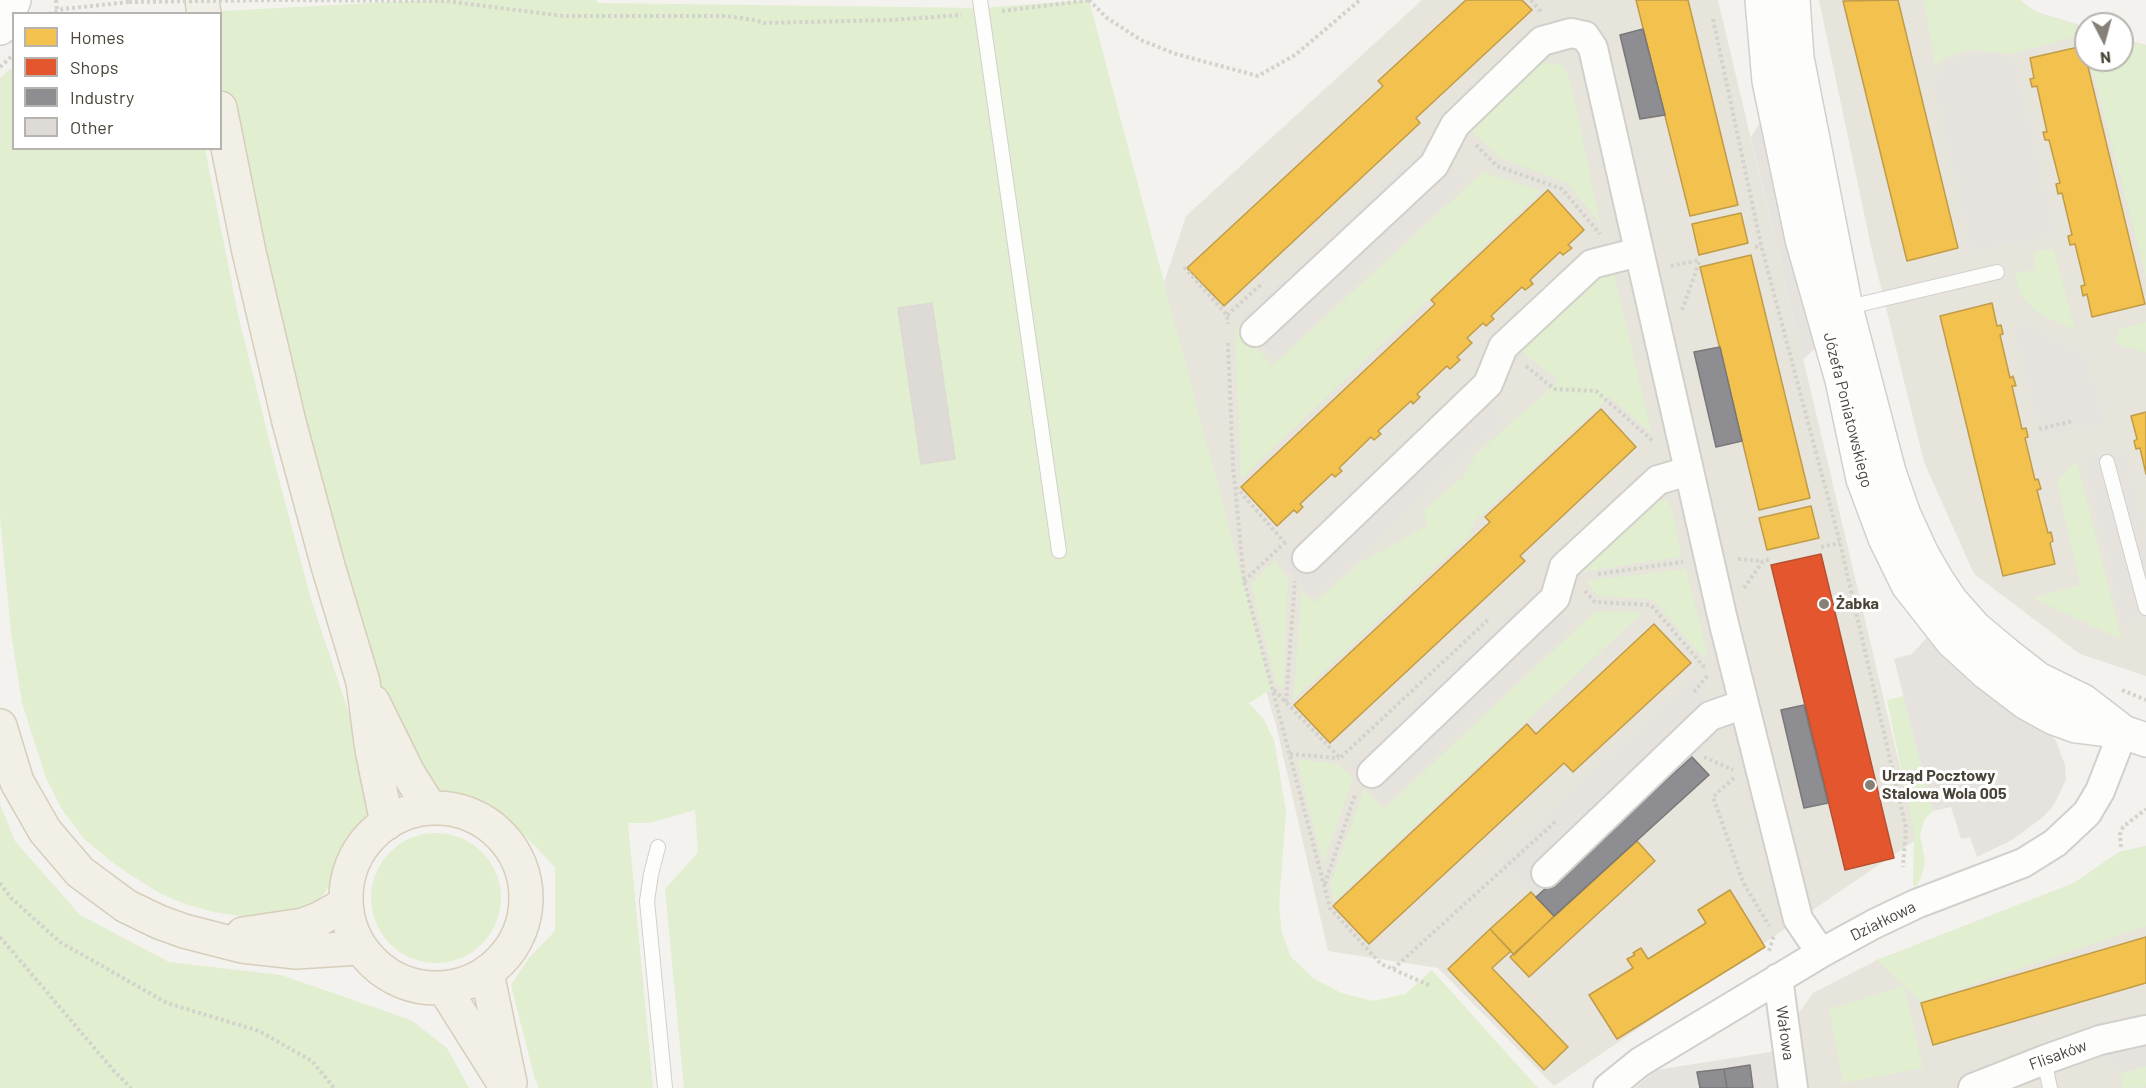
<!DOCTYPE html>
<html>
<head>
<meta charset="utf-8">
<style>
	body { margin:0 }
	#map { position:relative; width:2146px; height:1088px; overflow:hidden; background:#f4f2ee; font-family:Barlow,sans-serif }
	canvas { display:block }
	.legend { position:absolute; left:12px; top:12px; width:210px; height:138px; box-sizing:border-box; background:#fff; border:2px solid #b7b4b0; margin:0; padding:8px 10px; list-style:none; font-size:18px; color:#4b4439 }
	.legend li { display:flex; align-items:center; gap:12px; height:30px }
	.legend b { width:30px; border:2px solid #b7b4b0 }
	.north { position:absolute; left:2074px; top:12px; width:60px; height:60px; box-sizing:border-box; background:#fff; border:2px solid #b7b4b0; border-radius:50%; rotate:174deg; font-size:16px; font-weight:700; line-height:24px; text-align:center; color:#4b4439 }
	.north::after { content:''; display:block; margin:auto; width:21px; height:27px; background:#868178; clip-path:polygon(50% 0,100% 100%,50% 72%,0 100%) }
</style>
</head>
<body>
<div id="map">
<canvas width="2146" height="1088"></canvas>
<ul class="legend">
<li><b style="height:16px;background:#f2c14e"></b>Homes</li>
<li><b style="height:16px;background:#e4572e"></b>Shops</li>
<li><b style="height:16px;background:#8d8d92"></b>Industry</li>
<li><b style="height:16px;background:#dedbd6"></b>Other</li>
</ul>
<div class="north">N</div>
</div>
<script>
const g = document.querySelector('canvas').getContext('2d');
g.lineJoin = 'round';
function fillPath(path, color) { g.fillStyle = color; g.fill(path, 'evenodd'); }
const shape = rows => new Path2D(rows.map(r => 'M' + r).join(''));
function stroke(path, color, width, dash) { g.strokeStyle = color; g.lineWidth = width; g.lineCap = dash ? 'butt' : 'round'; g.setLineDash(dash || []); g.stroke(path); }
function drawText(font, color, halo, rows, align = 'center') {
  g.font = font + ' Barlow,sans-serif'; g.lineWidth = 6; g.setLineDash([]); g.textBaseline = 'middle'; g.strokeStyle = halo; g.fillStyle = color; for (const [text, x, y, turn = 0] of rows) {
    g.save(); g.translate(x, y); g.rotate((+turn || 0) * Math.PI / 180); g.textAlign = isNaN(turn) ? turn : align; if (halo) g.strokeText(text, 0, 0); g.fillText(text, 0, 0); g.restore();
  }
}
fillPath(shape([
	[1422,0,1718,0,1917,839,1554,1086,1438,968,1328,951,1276,725,1226,555,1163,286,1186,216],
	[1819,0,1997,0,2086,27,2086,60,2122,60,2122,38,2146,45,2146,676,2080,654,1974,574,1924,462,1872,251],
	[2146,846,2146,1088,1775,1088,1771,1052,1813,993,1877,960,2074,883,2119,852]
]), '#e7e4dc');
fillPath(shape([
	[1771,1052,1776,1088,1635,1088,1656,1070]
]), '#e6e2de');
fillPath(shape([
	[428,0,597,0,597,3,981,8,1089,0,1272,689,1249,703,1263,718,1274,740,1286,812,1279,905,1282,933,1291,957,1313,978,1341,993,1373,1001,1405,994,1432,970,1538,1088,684,1088,665,889,698,852,695,810,649,823,628,823,653,1088,539,1088,534,1076,511,985,529,958,555,931,555,867,525,836,504,838,487,823,476,817,442,808,363,682,221,84,220,14,204,13,203,12],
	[1924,0,2020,0,2038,13,2086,28,2086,45,2083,35,2010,54,1978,50,1960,52,1945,58,1935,66],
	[2122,39,2146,46,2146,277,2090,60,2122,60],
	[1543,62,1562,65,1571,83,1600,223,1567,183,1500,158,1465,124,1523,71],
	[13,67,14,148,205,149,238,314,275,464,311,599,373,786,370,808,343,853,334,880,315,905,267,917,241,916,214,912,185,904,159,893,117,866,84,839,61,808,46,778,22,703,11,633,0,517,0,78],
	[1483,172,1542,191,1241,479,1235,327,1273,365],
	[2054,249,2075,330,2044,316,2032,308,2019,292,2015,274,2036,269,2033,252],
	[1608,269,1614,275,1652,434,1610,397,1474,522,1471,534,1293,700,1302,591,1314,603,1361,562,1427,526,1424,510,1464,476,1476,454,1559,381,1514,346],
	[2146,322,2146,353,2114,343,2120,329],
	[2077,461,2122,640,2033,598,2080,585,2057,482],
	[1655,498,1666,500,1672,510,1682,556,1576,573],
	[1275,561,1288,579,1283,690,1276,683,1251,583],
	[1686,569,1706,647,1705,660,1653,599,1598,596,1586,581],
	[1596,611,1643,612,1334,902,1330,885,1364,789,1384,809],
	[1904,696,1933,811,1925,819,1920,834,1925,862,1921,878,1915,888,1913,884,1914,832,1887,700],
	[1297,759,1337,764,1353,778,1323,865],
	[0,804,15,841,80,915,169,962,281,975,411,1020,447,1048,469,1088,0,1088],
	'371 898a65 65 0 1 1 130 0a65 65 0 1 1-130 0Z',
	[2146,846,2146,926,1921,1002,1877,960,2074,883,2119,852],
	[1904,986,1923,1068,1843,1083,1829,1009],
	[2146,1066,2146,1087,2123,1088,2120,1074]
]), '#e1eecf');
fillPath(shape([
	[1990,54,2013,58,2055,235,1972,250,1934,82,1948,64,1964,56],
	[1765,114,1824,342,1803,359,1751,137],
	[1430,142,1465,180,1276,357,1240,319],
	[2026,324,2086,358,2104,422,2041,437,2014,328],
	[1468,382,1503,419,1314,597,1279,559],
	[2124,449,2146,540,2146,619,2123,624,2084,459],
	[1538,587,1574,624,1384,802,1349,764],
	[1929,635,2048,732,2056,741,2065,765,2066,779,2061,791,2053,806,2042,818,2012,840,1977,857,1970,837,1961,839,1951,807,1933,811,1894,659,1912,654],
	[1696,676,1717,735,1536,897,1500,860],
	[2146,1044,2146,1066,2120,1074,2108,1056]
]), '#e6e3df');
const homes = shape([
	[1466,0,1522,0,1532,10,1416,118,1420,123,1224,306,1187,268,1383,86,1378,81,1466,0],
	[1636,0,1688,0,1738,205,1690,216,1636,0],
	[1898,0,1958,248,1907,261,1843,1,1898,0],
	[2083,46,2145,304,2092,317,2087,294,2083,296,2081,286,2085,285,2075,244,2070,245,2068,236,2072,235,2062,193,2058,194,2056,184,2060,183,2049,140,2045,140,2043,132,2047,132,2037,86,2032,87,2030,79,2034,78,2030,58,2083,46],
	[1548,190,1584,230,1568,245,1572,248,1563,255,1560,252,1530,280,1533,284,1525,290,1522,287,1491,316,1494,319,1486,326,1483,323,1467,338,1472,343,1457,357,1460,360,1450,369,1447,366,1417,394,1420,397,1413,404,1411,401,1378,431,1381,434,1374,440,1371,437,1339,468,1342,471,1335,477,1332,474,1300,504,1303,507,1297,513,1294,510,1277,526,1241,487,1435,304,1431,300,1548,190],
	[1741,213,1748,243,1699,255,1692,224,1741,213],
	[1751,255,1810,498,1759,510,1700,267,1751,255],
	[1992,303,1997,326,2001,325,2003,334,2000,335,2010,378,2013,376,2016,386,2012,386,2022,429,2026,428,2028,437,2025,438,2035,480,2038,479,2041,489,2037,490,2048,533,2051,532,2053,541,2050,543,2055,564,2003,576,1940,316,1992,303],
	[1601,409,1636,447,1520,556,1525,561,1330,743,1294,705,1490,522,1485,517,1601,409],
	[2146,412,2146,474,2140,448,2136,449,2134,441,2137,439,2131,416,2146,412],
	[1811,506,1819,538,1767,550,1759,518,1811,506],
	[1654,624,1691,663,1573,772,1564,763,1369,944,1333,906,1527,724,1536,734,1654,624],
	[1637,841,1655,861,1529,977,1510,957,1637,841],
	[1730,890,1765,947,1617,1039,1589,995,1633,968,1627,959,1635,955,1633,953,1641,948,1648,959,1706,923,1698,910,1730,890],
	[1531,892,1554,916,1514,955,1490,929,1531,892],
	[1490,929,1511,951,1492,968,1568,1047,1544,1070,1448,969,1490,929],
	[2146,937,2146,983,1933,1045,1921,1003,2146,937]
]);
fillPath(homes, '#f2c14e');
stroke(homes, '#c09c48', 1.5);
const shops = shape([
	[1821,554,1894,858,1845,870,1771,565,1821,554]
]);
fillPath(shops, '#e4572e');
stroke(shops, '#b65131', 1.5);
const industry = shape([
	[1643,29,1665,115,1640,119,1620,35,1643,29],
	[1720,347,1742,441,1716,447,1694,352,1720,347],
	[1804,705,1828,803,1804,808,1781,710,1804,705],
	[1692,757,1709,775,1554,916,1536,897,1692,757],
	[1750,1065,1753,1088,1727,1088,1724,1069,1750,1065],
	[1724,1069,1727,1088,1700,1088,1697,1072,1724,1069]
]);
fillPath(industry, '#8d8d92');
stroke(industry, '#797777', 1.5);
const building = shape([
	[932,303,955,459,921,464,898,308,932,303]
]);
fillPath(building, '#dedbd6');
stroke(building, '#dcd9d4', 1.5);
const service = shape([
	[980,0,1059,551],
	[1845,308,1997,272],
	[2107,462,2146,608],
	[658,847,651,874,647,901,665,1088],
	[2044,1060,2050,1088]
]);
const minor = shape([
	[1255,332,1434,165,1455,125,1542,41,1571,33,1585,36,1593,48,1723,620,1798,919,1821,953],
	[1307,558,1488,384,1503,347,1592,264,1639,252],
	[1372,773,1555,598,1564,567,1658,480,1689,471],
	[1546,873,1710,716,1744,704],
	[1778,978,1793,1088],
	[1608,1088,1640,1062,1821,953,1874,924,1916,904,2023,863,2055,843,2087,813,2100,791,2123,732],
	[1973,1088,2044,1060,2100,1040,2146,1030]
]);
const tertiary = shape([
	[1762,0,1769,81,1802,239,1842,380,1863,479,1885,538,1908,585,1952,641,1987,673,2025,702,2054,718,2076,726,2123,732,2146,740],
	[1793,0,1797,58,1846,308,1889,472,1904,515,1922,554,1937,580,1951,601,1975,628,2006,654,2038,679,2083,701,2122,731],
	[0,28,7,18,14,0]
]);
const primary = shape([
	[202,0,204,14],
	[220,108,249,252,289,422,328,566,363,682,372,750,387,823],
	[373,702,408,773,430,808],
	[0,726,17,782,45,831,80,872,126,906,159,922,184,931,242,946,296,952,360,948],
	'346 898a90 90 0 1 1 180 0a90 90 0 1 1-180 0Z',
	[243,934,303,925,319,919,346,904],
	[487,973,510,1083],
	[444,988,507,1088]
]);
stroke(service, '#d2d0cb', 16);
stroke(minor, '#d2d0cb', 32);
stroke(tertiary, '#d2d0cb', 36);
stroke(primary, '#d6cebb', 36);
stroke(shape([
	[56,0,57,10],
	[279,0,446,1,563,16,726,16,755,20,764,23,892,20,962,15],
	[1089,0,1107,18,1141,40,1176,54,1258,76,1295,55,1360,0],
	[1531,0,1542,13],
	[1002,11,1091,0],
	[49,14,63,9,129,2],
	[1713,19,1761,245,1840,543,1906,828,1903,867],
	[0,67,13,55],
	[1476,145,1497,166,1562,189,1600,234],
	[1755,247,1761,245],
	[1671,266,1699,260],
	[1184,267,1227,315,1228,324],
	[1682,310,1700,260],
	[1227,315,1263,283],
	[1228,343,1233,465,1244,581,1330,908,1381,964,1431,986],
	[1526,366,1554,389,1596,391,1653,441],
	[2039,429,2073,421],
	[1236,487,1285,543,1286,541],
	[1821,547,1840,543],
	[1738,559,1763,561],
	[1598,574,1683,562],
	[1244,581,1282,545],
	[1744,588,1763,561,1771,559],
	[1585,591,1595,602,1651,605,1705,668],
	[1274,690,1340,758,1489,619],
	[2122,690,2146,700],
	[1694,692,1708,675],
	[1286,702,1295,581],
	[1290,754,1339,758],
	[1704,757,1733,770],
	[1734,778,1713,797,1743,882,1769,926],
	[2121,847,2120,834,2123,827,2146,809],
	[0,883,11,898,60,942,167,1003,259,1031,312,1061,334,1088],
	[1325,884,1355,795],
	[0,937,114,1071,131,1088],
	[1769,951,1774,935],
	[1393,969,1555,822]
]), '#d3d2cc', 4, [3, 3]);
stroke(service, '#fdfdfc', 14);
stroke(minor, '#fdfdfc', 28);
stroke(tertiary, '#fdfdfc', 33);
stroke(primary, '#f2efe6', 33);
stroke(shape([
	[129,2,279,0]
]), '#d3d2cc', 4, [3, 3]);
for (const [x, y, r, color] of [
	[1824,604,6,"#868178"],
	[1870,785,6,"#868178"]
]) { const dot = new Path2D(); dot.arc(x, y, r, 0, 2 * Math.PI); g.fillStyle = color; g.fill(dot); stroke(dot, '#fff', 2); }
drawText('16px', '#4b4439', '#fff', [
	["Józefa Poniatowskiego",1848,410,76],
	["Działkowa",1883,921,-26],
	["Wałowa",1785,1033,82],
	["Flisaków",2058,1055,-20]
]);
drawText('bold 16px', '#4b4439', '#fff', [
	["Żabka",1836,604],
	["Urząd Pocztowy",1882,776],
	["Stalowa Wola 005",1882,794]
], 'left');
</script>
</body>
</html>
